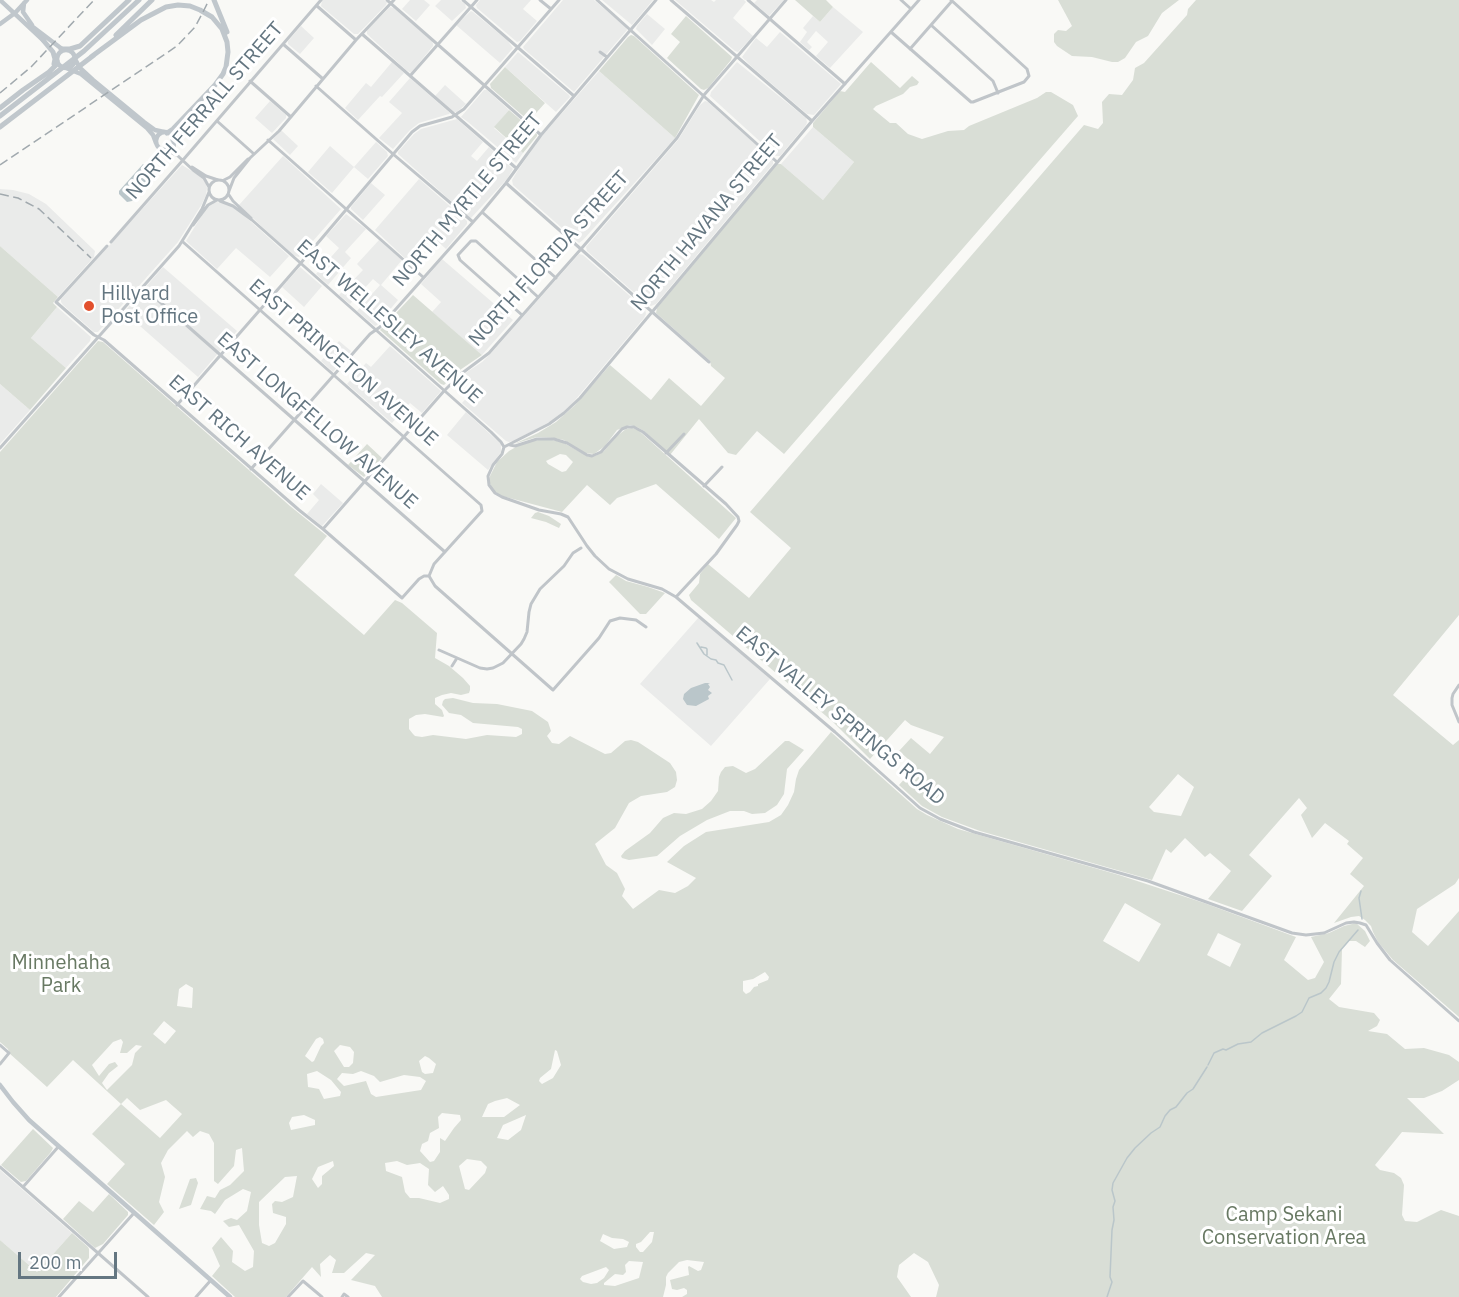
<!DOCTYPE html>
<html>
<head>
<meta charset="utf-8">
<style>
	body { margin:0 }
	#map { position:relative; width:1459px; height:1297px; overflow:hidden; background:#f9f9f6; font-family:"IBM Plex Sans",sans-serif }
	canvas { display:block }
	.scale { position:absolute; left:18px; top:1252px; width:99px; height:27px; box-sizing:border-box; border:3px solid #647681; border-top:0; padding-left:8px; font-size:18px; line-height:21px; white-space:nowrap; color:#647681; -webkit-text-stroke:4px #fff; paint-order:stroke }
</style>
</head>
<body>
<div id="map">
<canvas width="1459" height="1297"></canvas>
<div class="scale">200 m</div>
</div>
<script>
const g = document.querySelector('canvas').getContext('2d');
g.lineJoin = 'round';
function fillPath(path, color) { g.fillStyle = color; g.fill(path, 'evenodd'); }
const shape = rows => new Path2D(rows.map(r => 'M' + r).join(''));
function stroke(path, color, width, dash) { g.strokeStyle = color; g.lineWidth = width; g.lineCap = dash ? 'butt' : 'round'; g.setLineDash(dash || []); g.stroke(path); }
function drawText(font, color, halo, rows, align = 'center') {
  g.font = font + ' "IBM Plex Sans",sans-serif'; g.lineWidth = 6; g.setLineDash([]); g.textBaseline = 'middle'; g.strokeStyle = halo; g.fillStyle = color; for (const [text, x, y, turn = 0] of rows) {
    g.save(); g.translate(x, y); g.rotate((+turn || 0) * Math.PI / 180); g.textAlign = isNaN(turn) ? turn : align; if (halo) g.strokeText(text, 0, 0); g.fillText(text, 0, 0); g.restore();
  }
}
fillPath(shape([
	[322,0,384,0,387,2,386,5,358,34,354,34,321,6],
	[410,0,424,0,430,5,416,21,402,9],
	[441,0,460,0,465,4,466,8,452,21,435,6],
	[480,0,531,0,523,9,537,21,520,41,517,42,477,8,476,5],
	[563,0,594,0,626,27,627,30,574,92,524,49,523,47],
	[602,0,653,0,632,25],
	[675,0,711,0,714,2,716,0,744,0,746,2,733,18,753,36,738,52,735,51],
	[757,0,784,0,769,16,754,3],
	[390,7,394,8,432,41,433,44,433,46,411,73,406,70,367,34,367,30],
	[833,7,863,32,830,68,816,56,828,42,816,31,807,42,812,47,809,50,800,42,807,32,803,28,813,16,820,22],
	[471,11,473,12,507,40,513,48,500,63,456,25],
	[647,14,665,29,652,45,636,29,637,26],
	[301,26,314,38,300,54,288,44,288,41],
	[780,32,841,84,814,115,807,114,752,67,742,57,756,38,767,47],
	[518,52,569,95,570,97,556,112,505,67],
	[392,62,404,73,382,97,380,96,358,120,345,108,366,83,371,87],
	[737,62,806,118,807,122,806,125,780,156,776,156,710,96,711,92],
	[599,71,675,138,583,240,579,243,513,185,512,180,518,170,541,137],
	[410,78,450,113,449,114,419,123,410,130,393,149,379,138,402,113,389,102],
	[445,85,466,104,457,112,453,112,435,96],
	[484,90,487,90,509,110,494,128,523,153,516,163,468,122,461,117],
	[270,101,286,115,286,118,272,133,255,118],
	[705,101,708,102,773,160,773,164,656,304,651,306,647,304,587,251,586,247,678,140,700,105],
	[457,119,483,142,471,156,477,161,489,147,513,169,507,179,471,218,469,217,398,154,398,152,414,134,421,129],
	[813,127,854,162,823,200,781,164],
	[281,130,298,146,290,155,273,139],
	[376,142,387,152,388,156,368,179,354,167,332,193,308,172,330,146,354,167],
	[283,156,341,209,299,257,292,255,239,205],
	[182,165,203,178,206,182,207,188,206,195,202,204,178,242,98,332,94,332,63,305,61,302,61,299],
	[419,179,467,221,467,224,446,249,433,237,410,263,375,230],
	[371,183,385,195,363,220,351,209,351,207],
	[0,189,13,190,29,194,46,204,95,251,94,257,58,297,0,246],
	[217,202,227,204,238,210,289,256,270,277,236,248,217,269,186,241,207,207,213,203],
	[346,214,366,229,345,252,351,258,328,285,316,274,339,248,326,236],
	[379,240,402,260,381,285,398,300,377,325,375,326,357,311,380,285,373,279,350,304,339,295,363,270,357,264],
	[579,254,583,255,645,309,646,314,644,318,571,405,555,419,514,441,509,442,506,441,462,403,471,393,471,387,474,383,464,374,482,362,491,353],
	[442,259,513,320,482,355,432,312,441,302,421,284],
	[163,267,237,331,198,377,124,312],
	[300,267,322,286,304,307,282,287],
	[57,307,91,337,90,341,66,368,31,338],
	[339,341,351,351,333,372,321,361],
	[390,346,441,391,422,413,410,403,392,423,347,384,366,363,371,367],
	[0,384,30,410,0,444],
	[466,412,501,444,501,452,488,470,447,435],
	[321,484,343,503,322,526,307,514,319,500,313,494],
	[699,617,770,679,711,746,640,684],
	[0,1170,72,1233,37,1272,0,1240]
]), '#eaebea');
fillPath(shape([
	[795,0,826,0,833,7,820,22],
	[1058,0,1179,0,1162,13,1148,36,1136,42,1125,58,1118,62,1112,62,1092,57,1072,56,1057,46,1054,42,1054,34,1058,30,1066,31,1072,26],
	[1196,0,1459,0,1459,615,1393,695,1453,745,1459,740,1459,878,1455,884,1417,909,1412,932,1428,946,1459,911,1459,1017,1393,960,1378,942,1373,932,1371,926,1365,920,1359,916,1351,917,1334,923,1364,886,1350,874,1363,858,1347,844,1349,841,1325,823,1312,838,1301,815,1307,808,1299,798,1249,855,1272,876,1242,911,1208,899,1231,871,1210,853,1205,857,1185,838,1171,853,1166,849,1152,880,980,831,942,817,922,806,899,785,916,766,899,751,911,738,930,754,944,737,911,725,905,720,870,759,833,722,691,600,689,595,699,583,700,574,708,564,749,598,791,548,750,512,1084,125,1098,129,1103,123,1102,102,1109,94,1122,95,1133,80,1135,68,1144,63,1187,15,1188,9],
	[1178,774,1194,787,1181,816,1154,812,1149,807],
	[686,16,732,57,731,60,708,88,704,90,701,89,667,58,680,42,671,34],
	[631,35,634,36,699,95,675,138,599,71,628,37],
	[871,62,900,88,912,76,919,82,917,85,910,87,903,94,876,106,873,109,890,123,896,123,908,134,922,139,948,131,964,130,969,126,1037,98,1046,92,1051,92,1073,105,1078,116,784,454,757,431,736,455,728,453,699,419,670,455,644,431,637,427,630,425,617,430,605,446,594,454,584,453,564,440,554,438,537,437,514,444,538,433,556,422,574,406,610,365,651,400,669,378,701,406,725,378,711,366,710,361,656,313,657,308,777,164,781,164,823,200,854,162,813,127,813,123,840,91,845,92],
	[505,67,545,103,529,121,491,88,490,84],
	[509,110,537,134,537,136,523,153,494,127],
	[0,246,58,297,53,303,57,307,31,338,66,368,30,410,0,384],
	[413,295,482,355,460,370,444,385,441,384,380,330],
	[98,341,103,342,290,506,327,536,294,575,364,635,395,600,402,603,437,633,435,658,449,666,463,678,470,686,470,690,469,693,461,695,451,693,442,695,435,698,435,704,442,710,444,716,443,717,425,714,416,715,409,719,409,729,413,734,415,736,422,737,433,735,466,739,487,735,516,737,522,734,522,729,518,727,473,723,461,715,449,713,442,705,443,701,445,699,453,698,473,703,497,704,532,711,548,722,551,731,547,736,552,743,559,744,570,736,605,754,611,753,625,741,631,740,638,742,670,763,676,772,677,780,675,787,667,792,641,796,629,803,615,828,595,844,606,865,617,873,625,889,622,896,633,909,659,890,675,893,688,886,696,878,667,862,684,846,706,832,769,822,781,815,788,805,794,792,796,779,799,770,831,732,917,809,927,815,958,829,1119,875,1204,903,1296,937,1284,960,1308,980,1315,978,1324,962,1311,937,1329,933,1344,926,1356,923,1365,931,1370,941,1365,947,1356,941,1349,941,1342,949,1341,984,1329,999,1339,1007,1374,1013,1380,1020,1377,1026,1368,1031,1387,1034,1405,1049,1424,1048,1449,1055,1459,1062,1459,1080,1442,1091,1424,1098,1407,1098,1444,1134,1402,1132,1375,1165,1380,1170,1394,1173,1401,1178,1404,1185,1402,1215,1405,1221,1417,1222,1441,1210,1459,1216,1459,1297,936,1297,939,1285,928,1262,914,1253,899,1265,897,1277,911,1297,682,1297,687,1294,687,1290,684,1288,677,1290,672,1289,670,1280,689,1275,688,1267,689,1266,698,1271,701,1270,704,1262,687,1260,679,1262,668,1273,666,1277,666,1285,663,1297,382,1297,375,1286,351,1280,375,1255,366,1253,344,1273,332,1273,336,1260,330,1255,320,1264,321,1277,312,1267,286,1297,235,1297,212,1276,220,1266,212,1248,221,1237,233,1251,232,1262,245,1271,253,1267,254,1251,239,1225,229,1227,223,1221,231,1218,237,1220,247,1211,251,1192,243,1189,225,1200,215,1214,211,1211,200,1209,207,1196,215,1198,220,1190,230,1185,244,1171,242,1148,236,1150,234,1166,218,1184,214,1181,214,1143,209,1134,200,1131,193,1137,187,1131,168,1150,161,1163,165,1177,159,1202,164,1212,154,1225,107,1184,125,1164,92,1134,121,1104,73,1060,47,1087,9,1053,8,1049,0,1042,0,452],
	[1125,903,1161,924,1139,962,1103,941],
	[1218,933,1241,944,1230,967,1207,955],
	[765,972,769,977,768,980,758,984,758,986,754,987,750,992,746,994,743,991,743,981,753,979],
	[186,984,193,988,192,1008,177,1006,179,989],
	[164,1021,176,1031,165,1044,153,1034],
	[320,1037,323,1039,324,1043,321,1046,314,1061,312,1062,305,1056,316,1039],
	[121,1039,123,1042,120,1053,127,1053,136,1045,142,1046,135,1053,132,1065,107,1090,102,1083,109,1073,118,1066,115,1062,109,1064,99,1076,92,1065,113,1042],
	[340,1045,350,1047,354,1052,353,1063,349,1067,344,1067,334,1051],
	[555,1050,557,1051,561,1065,553,1078,542,1084,539,1081,540,1078,551,1069],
	[425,1056,429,1058,436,1064,433,1073,425,1074,422,1072,419,1061],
	[317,1071,331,1080,341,1092,340,1096,324,1099,319,1089,308,1087,307,1074],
	[361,1071,374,1076,380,1082,404,1075,420,1077,426,1081,421,1090,376,1097,371,1094,366,1081,344,1086,337,1079,342,1073,353,1074],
	[127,1098,140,1110,166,1100,182,1114,160,1138,121,1104],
	[507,1098,520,1105,504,1117,482,1117,488,1104,495,1101],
	[442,1113,460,1115,461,1120,454,1128,445,1141,440,1138,440,1152,434,1161,430,1162,420,1151,422,1144,428,1141,430,1133,439,1128,438,1117],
	[304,1115,315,1120,315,1125,291,1130,289,1123,292,1117],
	[526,1115,521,1130,508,1140,497,1138,503,1125],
	[467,1159,481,1161,487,1167,485,1173,469,1190,465,1189,459,1166],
	[333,1161,334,1166,322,1176,322,1184,318,1188,312,1179,318,1167],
	[397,1161,407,1165,420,1163,429,1169,428,1185,435,1192,443,1186,449,1195,449,1199,440,1203,419,1198,410,1198,405,1192,402,1177,386,1171,385,1163],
	[297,1176,293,1197,282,1202,275,1201,272,1204,273,1213,286,1217,286,1224,275,1243,269,1246,262,1243,259,1225,259,1202,285,1177],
	[650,1232,654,1232,652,1242,643,1252,640,1252,636,1247,636,1244,641,1242],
	[603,1234,612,1238,623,1239,629,1242,627,1247,614,1249,600,1241],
	[629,1261,643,1262,639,1278,615,1286,604,1285,604,1283,615,1274,623,1275,626,1272,625,1265],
	[606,1267,609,1270,604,1278,597,1283,591,1284,583,1282,580,1279,582,1276],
	[632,428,638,430,736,518,719,539,656,484,617,498,610,505,587,485,562,512,502,496,495,492,491,486,489,481,490,476,497,462,509,451,523,443,538,440,552,440,562,442,589,457,595,456,604,451,617,436,626,429],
	[560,454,566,455,573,462,566,471,562,472,548,464,546,461],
	[367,444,382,458,364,477,348,465],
	[538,512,549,516,561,524,559,528,546,522,531,518,535,513],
	[616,575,626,581,648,587,665,593,646,614,640,614,609,582],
	[785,741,789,741,804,750,787,769,784,794,777,805,765,813,752,814,744,811,730,811,707,820,680,836,657,856,629,860,622,858,621,856,625,851,650,833,663,818,674,813,686,814,702,809,711,801,718,791,719,777,721,772,725,767,733,766,746,773,755,769],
	[33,1129,53,1148,51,1152,26,1181,21,1182,1,1165],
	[196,1178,198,1183,191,1205,179,1209,190,1179],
	[109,1194,128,1212,128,1215,103,1244,95,1248,63,1219,79,1201,93,1212],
	[72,1233,88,1247,89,1249,89,1258,56,1297,0,1297,0,1240,37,1272]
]), '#d9ded6');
fillPath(shape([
	[143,164,154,172,154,176,132,201,127,202,119,194,119,191],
	[705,683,710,683,708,684,710,687,708,690,712,693,708,696,709,699,696,706,687,705,683,699,684,694,691,688]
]), '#bac6ca');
stroke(shape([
	[697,643,704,654,711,659,716,660,718,663,724,665,732,680],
	[701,647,706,648,707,649,707,655],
	[1361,891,1359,898,1362,919],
	[1208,1065,1214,1053,1223,1049,1226,1050,1238,1044,1251,1042,1262,1033,1296,1016,1302,1012,1309,998,1321,993,1326,988,1329,982,1334,962,1339,952,1358,930],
	[1107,1297,1112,1282,1110,1277,1112,1230,1114,1220,1113,1207,1115,1201,1112,1190,1113,1183,1127,1158,1135,1148,1151,1133,1160,1127,1165,1116,1170,1110,1176,1107,1187,1093,1193,1089,1207,1067]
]), '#bac6ca', 1.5);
stroke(shape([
	[387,0,541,135],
	[463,0,574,96],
	[540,0,551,9],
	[597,0,777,162],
	[671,0,812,121],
	[748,0,845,84],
	[901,0,911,9],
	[317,6,356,40],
	[931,25,993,81,998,93],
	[891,32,971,102,973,102,1024,82,1029,76,1027,69,951,0],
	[362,34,516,168],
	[283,44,323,79],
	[910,49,952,1],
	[600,52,607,57],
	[410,76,477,0],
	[250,81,291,117],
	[316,86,393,154,473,222],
	[217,121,254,154],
	[268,140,423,277],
	[174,142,175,152],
	[163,150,170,152,178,156,193,170,204,178,209,187],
	[192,167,206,176,218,180],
	'209 190a10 10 0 1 1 20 0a10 10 0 1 1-20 0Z',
	[224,180,230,177,248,159],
	[506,183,709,362],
	[229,191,234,178,250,158,279,131,356,40,394,0],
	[229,195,233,201,251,218],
	[220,201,233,206,252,220,491,432,501,442,504,447],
	[482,212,556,278],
	[193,225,208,205,217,200],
	[111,242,183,160,321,0],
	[183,242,481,505,482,511,434,564,429,576],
	[107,246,56,302,94,335,104,340,299,510,323,529,402,598,419,579,424,576,429,576],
	[143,287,445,552],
	[522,315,460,260,458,255,471,241,476,241,538,297],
	[177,405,300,264,412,132,420,126,452,117,464,109,559,0],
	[510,445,515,446,537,439,554,439,567,443,587,455,592,456,601,452,622,429,627,427,634,427,643,432,726,504,738,517,739,521,737,525,716,554,676,597],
	[504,447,502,454,493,465,488,476,489,485,495,493,502,497,539,510,561,514,568,517,587,546,595,556,609,569,628,579,662,589,676,597,835,732,920,808,940,819,974,832,1148,881,1292,933,1306,935,1324,933,1346,923,1354,922,1360,923,1366,925,1377,943,1390,960,1459,1021],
	[504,447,549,424,564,413,580,398,812,121,919,0],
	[0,448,179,246,202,209,209,192],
	[666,453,684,434],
	[251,469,370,334,380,327,482,212,506,183,541,135,656,0],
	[704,486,722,467],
	[323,529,444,391,461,374,489,353,581,249,677,138,704,95,786,0],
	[429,576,435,586,553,690,599,638,610,621,620,618,636,620,646,627],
	[439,650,480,668,487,669,493,668,503,663,521,644,524,639,527,632,529,612,531,604,540,589,564,566,573,553,581,548],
	[452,666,457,658],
	[1459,685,1453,694,1452,698,1452,705,1459,722],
	[0,1045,9,1053,0,1064],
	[0,1167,148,1297],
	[23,1187,59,1146],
	[59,1297,134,1213],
	[196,1297,211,1280],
	[288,1297,303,1281,322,1297],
	[342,1297,344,1294,348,1297]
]), '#c0c5c9', 3);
stroke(shape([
	[0,0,44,41],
	[24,3,23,12,32,25],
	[0,24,15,13,27,0],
	[33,27,62,49],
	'57 59a9 9 0 1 1 18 0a9 9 0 1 1-18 0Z',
	[75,59,80,68,93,80,144,122,155,130,164,132],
	[66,68,81,74,147,128,153,135,156,143],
	'156 141a9 9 0 1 1 18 0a9 9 0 1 1-18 0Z',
	[0,1085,13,1102,29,1120,230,1297]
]), '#c0c7cc', 4.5);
stroke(shape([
	[214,0,227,32],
	[116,35,152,0],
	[43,40,53,52,55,59,54,64],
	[61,49,70,49,80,46,129,0],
	[91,57,141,20,166,7,178,5,190,6,200,10,212,17,222,29,227,42,228,52,226,67,223,74,215,85,173,129,167,133],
	[0,108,23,90,49,72,56,65,57,61],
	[0,116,84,51,139,0],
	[0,127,94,55],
	[173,140,176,132,181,125]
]), '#c0c7cc', 5);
stroke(shape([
	[0,93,31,67,94,0],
	[0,165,177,46,195,27,202,14,209,0],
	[0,194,18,198,39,209,91,258]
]), '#a1a9ae', 1.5, [9, 4.5]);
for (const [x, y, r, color] of [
	[89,306,6,"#e2502d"]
]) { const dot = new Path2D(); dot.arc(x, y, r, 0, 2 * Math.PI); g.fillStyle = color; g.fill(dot); stroke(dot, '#fff', 2); }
drawText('20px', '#647681', '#fff', [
	["NORTH FERRALL STREET",205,111,-49],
	["NORTH MYRTLE STREET",468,200,-50],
	["NORTH HAVANA STREET",707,223,-50],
	["NORTH FLORIDA STREET",549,259,-48],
	["EAST WELLESLEY AVENUE",389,322,41],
	["EAST PRINCETON AVENUE",343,363,41],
	["EAST LONGFELLOW AVENUE",317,421,41],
	["EAST RICH AVENUE",239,438,41],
	["EAST VALLEY SPRINGS ROAD",840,716,40]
]);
drawText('20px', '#647681', '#fff', [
	["Hillyard",101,294],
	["Post Office",101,317]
], 'left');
drawText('20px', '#687963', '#fff', [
	["Minnehaha",61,963],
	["Park",61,986],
	["Camp Sekani",1284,1215],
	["Conservation Area",1284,1238]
]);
</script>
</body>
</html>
